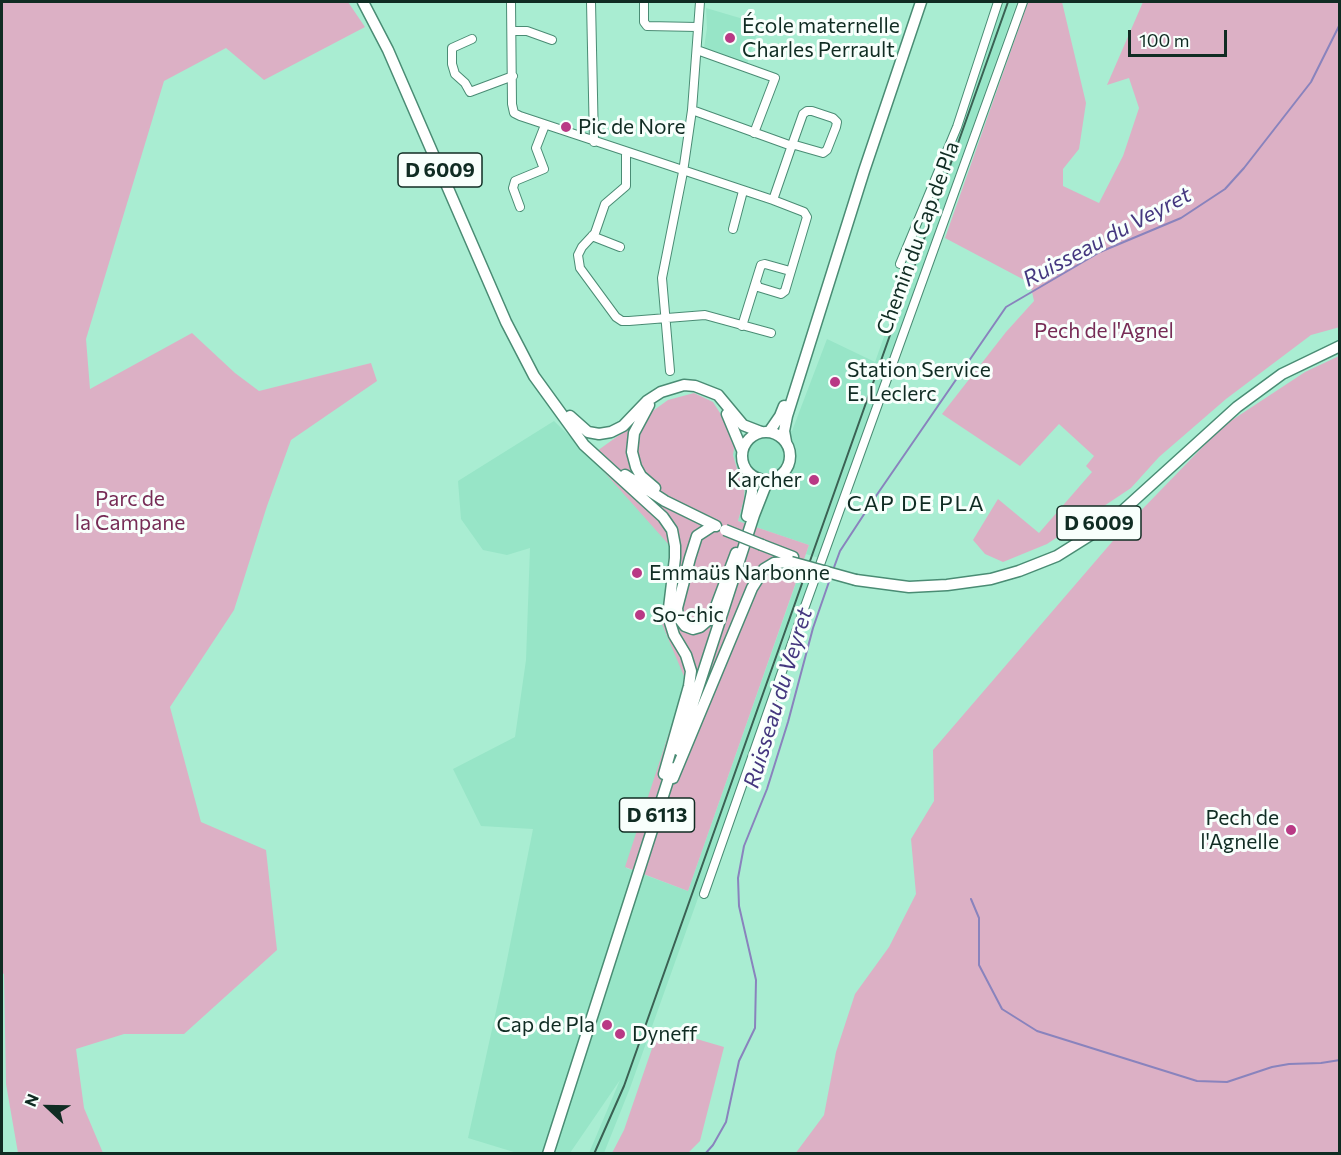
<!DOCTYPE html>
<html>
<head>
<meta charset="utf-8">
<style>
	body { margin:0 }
	#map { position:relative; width:1341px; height:1155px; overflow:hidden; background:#a9edd2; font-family:Commissioner,sans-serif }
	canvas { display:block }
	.frame { position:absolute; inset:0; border:3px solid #102c23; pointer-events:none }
	.north { position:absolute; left:18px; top:1077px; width:60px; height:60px; -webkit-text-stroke:4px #f8fffc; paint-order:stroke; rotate:292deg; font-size:16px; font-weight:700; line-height:24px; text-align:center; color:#102c23 }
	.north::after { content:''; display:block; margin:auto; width:21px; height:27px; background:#102c23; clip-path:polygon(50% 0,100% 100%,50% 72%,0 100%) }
	.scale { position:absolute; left:1128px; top:30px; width:99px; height:27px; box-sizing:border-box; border:3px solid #102c23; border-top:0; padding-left:8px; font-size:18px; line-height:21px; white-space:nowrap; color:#102c23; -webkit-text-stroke:4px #f8fffc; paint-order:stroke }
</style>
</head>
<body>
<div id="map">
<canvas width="1341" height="1155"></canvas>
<div class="frame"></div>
<div class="north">N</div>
<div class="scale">100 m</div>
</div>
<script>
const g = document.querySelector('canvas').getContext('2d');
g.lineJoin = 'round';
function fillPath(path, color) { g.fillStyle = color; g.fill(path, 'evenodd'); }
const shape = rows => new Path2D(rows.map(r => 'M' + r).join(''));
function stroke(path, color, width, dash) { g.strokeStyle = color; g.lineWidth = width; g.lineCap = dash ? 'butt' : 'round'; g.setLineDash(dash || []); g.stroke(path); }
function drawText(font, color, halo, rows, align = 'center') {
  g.font = font + ' Commissioner,sans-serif'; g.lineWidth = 6; g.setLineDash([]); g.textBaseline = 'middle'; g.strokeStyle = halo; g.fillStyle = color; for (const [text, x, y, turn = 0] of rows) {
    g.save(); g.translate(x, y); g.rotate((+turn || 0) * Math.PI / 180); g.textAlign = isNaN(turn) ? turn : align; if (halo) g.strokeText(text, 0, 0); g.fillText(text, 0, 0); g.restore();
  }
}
fillPath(shape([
	[1003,2,1017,2,819,558,806,554,809,545,738,521,744,499,745,482,737,469,733,454,736,438,767,424,792,431,827,339,875,362],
	[706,8,760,24,747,64,704,48,707,28],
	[554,421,590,456,671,546,686,681,626,868,688,891,801,569,814,574,630,1088,604,1153,589,1153,620,1080,570,1153,517,1153,468,1138,504,975,533,829,481,826,453,769,515,737,526,660,530,548,507,555,483,550,461,519,458,481]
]), '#97e5c7');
fillPath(shape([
	[2,2,348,2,365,27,264,80,226,48,164,81,86,339,90,389,192,333,235,373,259,391,371,363,377,381,291,440,267,506,234,610,170,707,201,822,266,850,277,950,184,1034,124,1034,76,1049,84,1108,103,1153,18,1153,6,1084,4,974,2,973],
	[1028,2,1062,2,1086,103,1079,149,1063,169,1063,186,1099,203,1123,156,1139,108,1129,78,1107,85,1143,2,1339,2,1340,327,1311,335,1226,399,1159,457,1131,488,1047,544,1003,562,985,554,973,540,998,499,1039,533,1092,472,1086,466,1094,456,1059,424,1020,466,942,414,1006,332,1034,301,1030,283,945,238],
	[1339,356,1339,1153,795,1154,824,1115,836,1052,855,994,889,947,916,894,911,839,934,801,933,750,1124,528,1223,426,1305,372],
	[694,393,713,402,736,438,733,455,737,469,745,482,744,499,738,521,809,545,688,891,625,867,686,681,662,624,670,546,590,456,668,400],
	[659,1028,724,1047,700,1141,688,1153,612,1153,624,1130]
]), '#dcb0c5');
stroke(shape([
	[833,570,840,551,876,496,1006,307,1100,252,1181,218,1225,189,1244,168,1311,82,1340,24],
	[971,899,979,918,979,965,1002,1009,1037,1031,1197,1081,1227,1082,1272,1067,1289,1064,1321,1063,1340,1060],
	[705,1154,713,1145,726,1122,739,1061,755,1028,756,980,739,906,738,878,744,846,767,789,788,722,813,628,831,576]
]), '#8983bd', 2);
const minor = shape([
	[511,2,512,104,514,113,520,116,773,200,804,212,807,217,785,291,781,294,758,287,756,282],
	[591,2,594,142],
	[644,2,644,22,647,26,697,27],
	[512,31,527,31,552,40],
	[472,39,452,48,452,64,455,74,465,83,470,92,513,76],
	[697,50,775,78,754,133],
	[692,110,789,145,795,145,823,153,827,150,836,127,837,122,833,118,812,111,807,111,803,114,792,145,773,200],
	[626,153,626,186,605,204,595,233,582,247,578,255,580,268,616,317,622,321,629,321,705,315,771,333],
	[520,207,513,188,515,181,544,169,536,148,545,125],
	[733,229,743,191],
	[592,236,620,247],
	[900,264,957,127,998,2],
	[742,326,761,265,765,264,790,271],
	[670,371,662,278,683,172,692,110,700,2],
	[704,894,804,609,1023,2]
]);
const major = shape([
	[363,2,388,50,506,322,534,376,584,445,663,517,672,530,675,546,675,558,668,616,674,635,686,655,691,671,689,686,664,774],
	[649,405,634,433,632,452,636,467,641,476,655,488],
	[727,414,742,450],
	[570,416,588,432,599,434,611,432,623,426,647,401,661,392,684,385,695,386,718,395,743,425,761,432],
	'742 456a24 24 0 1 1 48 0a24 24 0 1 1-48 0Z',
	[769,432,780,416,784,406],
	[786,442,784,431,787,416,864,171,921,2],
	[625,475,665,501,716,526],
	[747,516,752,492,751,475],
	[714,525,697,536,690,558,677,608,678,617,685,626,693,629,700,627,712,617,736,553],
	[762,545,793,557],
	[856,580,909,587,947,585,991,579,1019,571,1057,556,1108,524,1237,407,1282,374,1340,346],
	[678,750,754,515,765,487,772,480],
	[673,778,752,588,764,569,774,563,791,562],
	[548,1154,672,768]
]);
stroke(minor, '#4a8c74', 10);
stroke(major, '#4a8c74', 13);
stroke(minor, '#fff', 8);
stroke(major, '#fff', 10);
stroke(shape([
	[594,1154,624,1086,1008,2]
]), '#3a6153', 2);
const majorBridge = shape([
	[725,530,762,545],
	[791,562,856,580]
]);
stroke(majorBridge, '#4a8c74', 13, []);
stroke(majorBridge, '#fff', 10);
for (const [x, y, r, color] of [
	[730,38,6,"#b93985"],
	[566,127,6,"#b93985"],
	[835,382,6,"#b93985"],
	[814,480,6,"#b93985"],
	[637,573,6,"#b93985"],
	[640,615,6,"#b93985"],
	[1291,830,6,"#b93985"],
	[607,1025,6,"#b93985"],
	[620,1034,6,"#b93985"]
]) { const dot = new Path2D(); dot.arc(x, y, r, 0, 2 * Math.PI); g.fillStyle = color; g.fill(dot); stroke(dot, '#f8fffc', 2); }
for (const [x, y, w] of [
	[440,170,84],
	[1099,523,84],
	[657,815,75]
]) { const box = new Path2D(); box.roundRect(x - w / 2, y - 17, w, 34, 4.5); g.fillStyle = '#f8fffc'; g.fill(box); stroke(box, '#102c23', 1.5); }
drawText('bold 20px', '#102c23', null, [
	["D 6009",440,170],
	["D 6009",1099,523],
	["D 6113",657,815]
]);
drawText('21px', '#102c23', '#f8fffc', [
	["École maternelle",742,26],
	["Charles Perrault",742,50],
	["Pic de Nore",578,127],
	["Station Service",847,370],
	["E. Leclerc",847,394],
	["Karcher",802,480,"right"],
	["Emmaüs Narbonne",649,573],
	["So-chic",652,615],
	["Pech de",1279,818,"right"],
	["l'Agnelle",1279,842,"right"],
	["Cap de Pla",595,1025,"right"],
	["Dyneff",632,1034]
], 'left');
drawText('21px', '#102c23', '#f8fffc', [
	["Chemin du Cap de Pla",918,238,-70]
]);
drawText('21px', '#772c56', '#f8fffc', [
	["Pech de l'Agnel",1104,331],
	["Parc de",130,499],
	["la Campane",130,523]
]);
drawText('italic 22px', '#44377f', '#f8fffc', [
	["Ruisseau du Veyret",1107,237,-28],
	["Ruisseau du Veyret",778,698,-73]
]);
g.letterSpacing = '1.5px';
drawText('22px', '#102c23', '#f8fffc', [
	["CAP DE PLA",916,504]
]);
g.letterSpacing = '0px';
</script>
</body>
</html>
